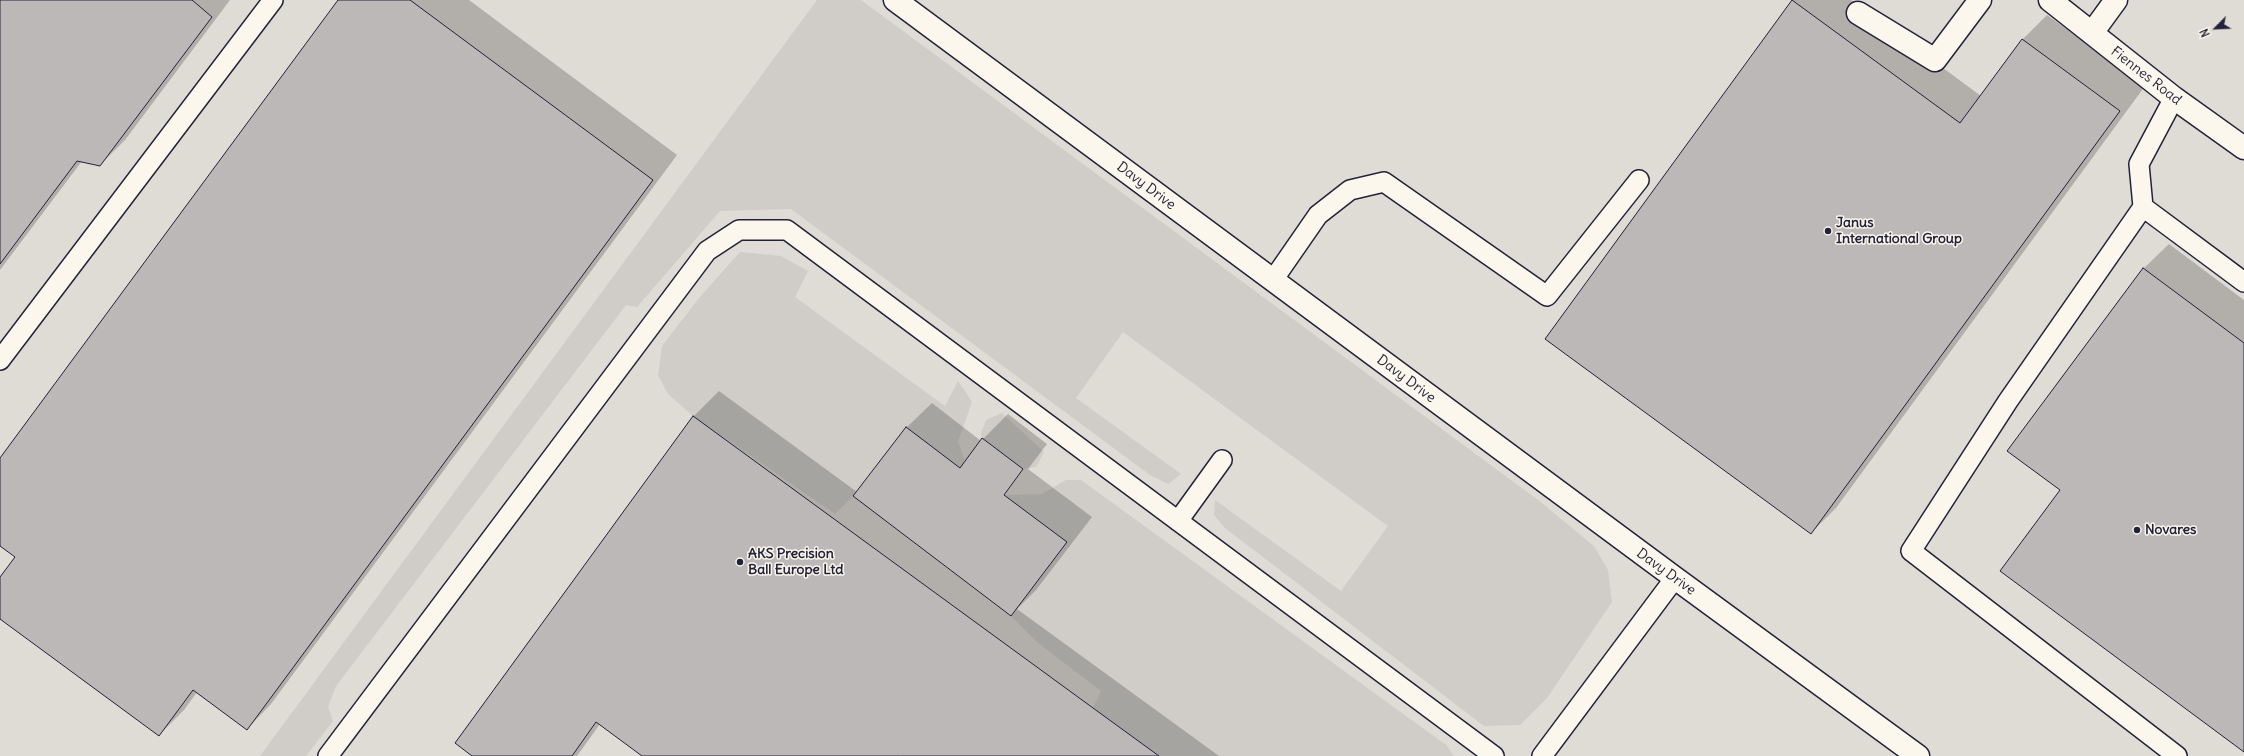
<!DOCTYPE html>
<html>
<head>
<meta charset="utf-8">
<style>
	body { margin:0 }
	#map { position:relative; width:2244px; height:756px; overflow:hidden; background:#eeeae2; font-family:Delius,sans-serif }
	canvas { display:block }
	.north { position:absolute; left:2196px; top:8px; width:40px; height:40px; -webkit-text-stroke:3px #fbf7ec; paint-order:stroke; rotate:246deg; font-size:11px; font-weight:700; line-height:16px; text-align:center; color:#22223b }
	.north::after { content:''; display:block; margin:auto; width:14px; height:18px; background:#22223b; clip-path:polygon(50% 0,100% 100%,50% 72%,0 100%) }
</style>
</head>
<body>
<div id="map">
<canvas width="2244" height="756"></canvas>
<div class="north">N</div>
</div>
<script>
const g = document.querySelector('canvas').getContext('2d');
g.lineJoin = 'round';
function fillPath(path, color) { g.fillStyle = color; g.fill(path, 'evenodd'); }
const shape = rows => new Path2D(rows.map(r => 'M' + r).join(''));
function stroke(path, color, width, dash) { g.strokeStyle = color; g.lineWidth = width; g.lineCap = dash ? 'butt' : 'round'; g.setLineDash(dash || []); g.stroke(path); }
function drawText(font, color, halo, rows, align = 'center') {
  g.font = font + ' Delius,sans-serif'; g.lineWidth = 3; g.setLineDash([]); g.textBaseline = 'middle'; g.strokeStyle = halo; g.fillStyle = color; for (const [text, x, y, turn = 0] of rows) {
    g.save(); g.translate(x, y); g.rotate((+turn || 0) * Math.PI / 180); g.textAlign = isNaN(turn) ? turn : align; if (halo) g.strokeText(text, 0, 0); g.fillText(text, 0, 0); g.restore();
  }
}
fillPath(shape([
	[0,0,2244,0,2244,756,0,756]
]), '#dfdbd5');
fillPath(shape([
	[817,0,861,0,1538,500,1594,546,1608,570,1612,602,1547,698,1520,725,1484,726,1225,528,1214,515,1215,500,1341,591,1388,526,1123,332,1076,398,1181,474,1168,484,1150,475,791,209,720,211,637,307,626,305,336,686,328,707,333,721,306,756,260,756],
	[740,252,781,256,808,271,795,297,945,406,958,381,972,402,958,442,965,461,960,468,906,427,853,496,835,514,693,416,668,394,658,375,662,346,699,298],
	[1002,413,1044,452,1036,467,1023,469,982,438,981,433,986,420],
	[1066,480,1081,480,1446,745,1454,756,1159,756,1093,708,1101,691,1037,642,1011,616,1067,543,1004,495,1042,494]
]), '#d0cdc9');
fillPath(shape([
	[0,0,230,0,125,140,100,165,82,161,0,270],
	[339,0,469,0,677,155,271,704,247,729,197,692,184,710,159,735,0,617,0,579,17,556,0,544,0,460],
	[1793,0,1851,0,1981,96,2022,40,2047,15,2145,86,1836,508,1811,533,1546,338],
	[2169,244,2244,300,2244,751,2062,490,2144,268],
	[719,391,857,492,907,427,932,403,981,441,1008,414,1047,444,1028,469,1092,517,1036,590,1017,609,1219,756,644,756,600,724,577,756,474,756,456,743,694,416]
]), '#0003');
const building = shape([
	[0,0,192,0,212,17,100,166,77,161,0,264,0,0],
	[338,0,410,0,653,180,247,730,193,690,159,736,0,619,0,577,15,557,0,546,0,458,338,0],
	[1792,0,1960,123,2022,39,2120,111,1811,534,1545,339,1792,0],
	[2143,268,2244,343,2244,752,2000,571,2060,490,2007,451,2143,268],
	[693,416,1093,708,1159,756,642,756,596,722,572,756,472,756,455,743,693,416],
	[906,427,960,468,982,438,1023,469,1004,495,1067,542,1011,616,853,496,906,427]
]);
fillPath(building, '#bcb8b8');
stroke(building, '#22223b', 1);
const lane = shape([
	[2174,98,2139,164,2143,207,2244,282],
	[2143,207,2008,401,1911,551,2177,756],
	[1273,280,1318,215,1350,190,1384,182,1547,296,1639,180],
	[0,360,273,0],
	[1178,521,1222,460],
	[328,756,707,251,739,230,787,230,1494,756],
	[1542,756,1675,578]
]);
const street = shape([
	[895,0,1675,578,1918,756],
	[2050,0,2174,98,2244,148],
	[1858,13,1935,60,1980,0],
	[2092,33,2116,0]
]);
stroke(lane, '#22223b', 22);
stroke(street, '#22223b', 25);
stroke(lane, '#fbf7ec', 19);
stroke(street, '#fbf7ec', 22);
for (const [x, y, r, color] of [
	[1828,231,4,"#22223b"],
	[2137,530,4,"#22223b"],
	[740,562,4,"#22223b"]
]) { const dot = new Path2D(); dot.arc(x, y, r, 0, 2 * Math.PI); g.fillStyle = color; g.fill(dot); stroke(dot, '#fbf7ec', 1.5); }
drawText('14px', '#22223b', '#fbf7ec', [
	["Fiennes Road",2146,76,38],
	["Davy Drive",1146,186,37],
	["Davy Drive",1406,379,37],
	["Davy Drive",1666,572,36]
]);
drawText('bold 14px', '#22223b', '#fbf7ec', [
	["Janus",1836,223],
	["International Group",1836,239],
	["Novares",2145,530],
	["AKS Precision",748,554],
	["Ball Europe Ltd",748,570]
], 'left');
</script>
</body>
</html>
